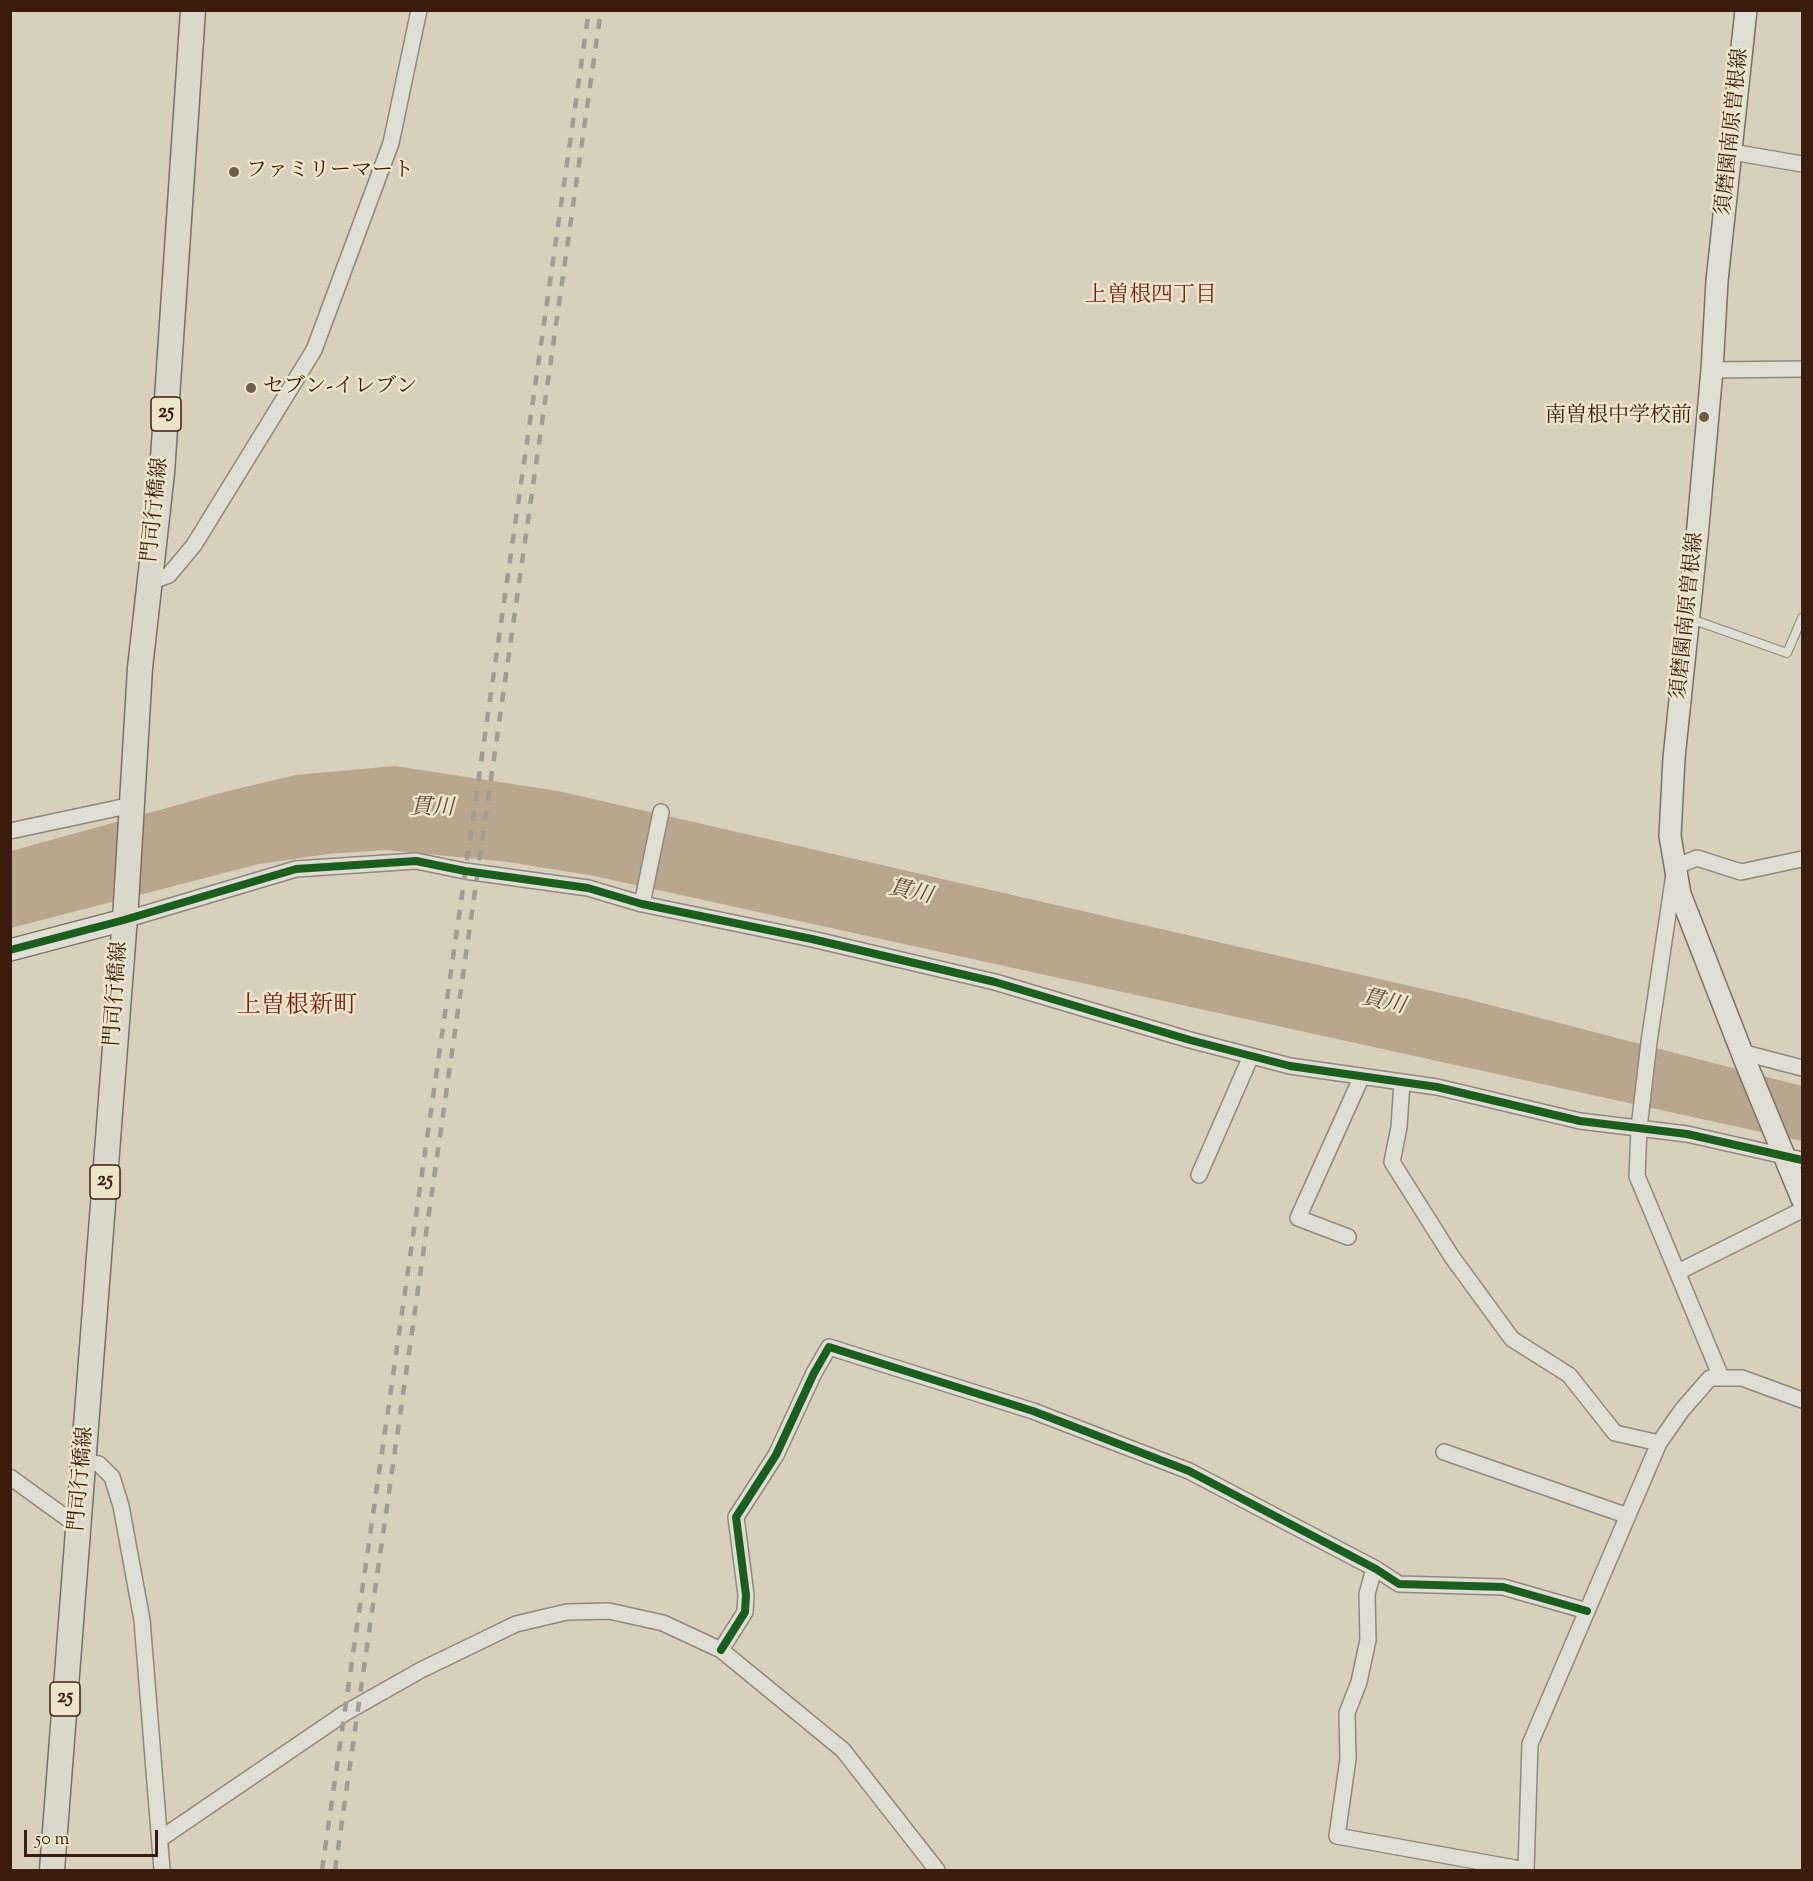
<!DOCTYPE html>
<html>
<head>
<meta charset="utf-8">
<style>
	body { margin:0 }
	#map { position:relative; width:1813px; height:1881px; overflow:hidden; background:#d8d0bc; font-family:"Sorts Mill Goudy",serif }
	canvas { display:block }
	.frame { position:absolute; inset:0; border:12px solid #3b1c0f; pointer-events:none }
	.scale { position:absolute; left:24px; top:1830px; width:134px; height:27px; box-sizing:border-box; border:3px solid #3b1c0f; border-top:0; padding-left:8px; font-size:18px; line-height:21px; white-space:nowrap; color:#3b1c0f; -webkit-text-stroke:4px #ede4cc; paint-order:stroke }
</style>
</head>
<body>
<div id="map">
<canvas width="1813" height="1881"></canvas>
<div class="frame"></div>
<div class="scale">50 m</div>
</div>
<script>
const g = document.querySelector('canvas').getContext('2d');
g.lineJoin = 'round';
function fillPath(path, color) { g.fillStyle = color; g.fill(path, 'evenodd'); }
const shape = rows => new Path2D(rows.map(r => 'M' + r).join(''));
function stroke(path, color, width, dash) { g.strokeStyle = color; g.lineWidth = width; g.lineCap = dash ? 'butt' : 'round'; g.setLineDash(dash || []); g.stroke(path); }
function drawText(font, color, halo, rows, align = 'center') {
  g.font = font + ' "Sorts Mill Goudy","Noto Serif JP",serif'; g.lineWidth = 5; g.setLineDash([]); g.textBaseline = 'middle'; g.strokeStyle = halo; g.fillStyle = color; for (const [text, x, y, turn = 0] of rows) {
    g.save(); g.translate(x, y); g.rotate((+turn || 0) * Math.PI / 180); g.textAlign = isNaN(turn) ? turn : align; if (halo) g.strokeText(text, 0, 0); g.fillText(text, 0, 0); g.restore();
  }
}
fillPath(shape([
	[395,766,558,791,1467,999,1802,1086,1802,1141,594,876,508,862,386,850,328,854,259,864,11,928,11,851,228,791,296,775]
]), '#b8a78e');
const lane = shape([
	[1691,619,1787,653,1802,618]
]);
const street = shape([
	[1732,152,1802,164],
	[1712,370,1802,369],
	[150,582,169,575,194,545,314,350,391,143,419,10],
	[10,831,132,805],
	[642,904,661,812],
	[124,920,296,869,416,861,465,871,588,888,642,904,812,939,995,982,1190,1040,1290,1066,1437,1087,1580,1121,1687,1134,1802,1160],
	[1741,1052,1802,1068],
	[1402,1082,1399,1127,1392,1162,1452,1257,1512,1339,1569,1375,1615,1433,1659,1443],
	[1199,1175,1251,1056],
	[1348,1237,1298,1218,1362,1076],
	[1678,1272,1802,1210],
	[1721,1377,1637,1176,1639,1128,1649,1042,1675,867,1697,858,1741,872,1802,859],
	[1444,1452,1628,1516],
	[84,1461,99,1464,112,1477,121,1506,142,1620,162,1870],
	[10,1477,79,1527],
	[1376,1569,1372,1576,1367,1594,1368,1640,1359,1682,1347,1713,1348,1759,1337,1836,1526,1870],
	[721,1650,745,1612,746,1595,736,1517,776,1455,814,1373,829,1347,1033,1411,1189,1471,1376,1569,1399,1584,1503,1587,1587,1611],
	[160,1839,345,1713,421,1670,516,1624,567,1612,609,1611,663,1623,721,1650,843,1750,937,1870],
	[1526,1870,1530,1744,1659,1443,1682,1410,1710,1378,1742,1378,1802,1400]
]);
const secondary = shape([
	[1746,10,1717,281,1712,370,1697,537,1674,758,1670,836,1680,894,1746,1063,1802,1199],
	[10,950,124,920]
]);
const primary = shape([
	[52,1870,126,904,140,668,162,473,193,10]
]);
stroke(lane, '#90887c', 10);
stroke(street, '#90887c', 18);
stroke(secondary, '#7a7065', 24);
stroke(primary, '#7a7065', 27);
stroke(lane, '#e0ddd3', 8);
stroke(street, '#e0ddd3', 15);
stroke(secondary, '#e0ddd3', 21);
stroke(primary, '#dbd7cb', 24);
stroke(shape([
	[322,1870,589,10],
	[335,1870,601,10]
]), '#a39c93', 4.5, [10, 10]);
stroke(shape([
	[10,950,124,920,296,869,416,861,465,871,588,888,642,904,812,939,995,982,1190,1040,1290,1066,1437,1087,1580,1121,1687,1134,1802,1160],
	[721,1650,745,1612,746,1595,736,1517,776,1455,814,1373,829,1347,1033,1411,1189,1471,1376,1569,1399,1584,1503,1587,1587,1611]
]), '#1b5e20', 8);
for (const [x, y, r, color] of [
	[234,172,6,"#725b4c"],
	[251,388,6,"#725b4c"],
	[1704,417,6,"#725b4c"]
]) { const dot = new Path2D(); dot.arc(x, y, r, 0, 2 * Math.PI); g.fillStyle = color; g.fill(dot); stroke(dot, '#ede4cc', 2); }
for (const [x, y, w] of [
	[166,414,30],
	[105,1182,30],
	[65,1699,30]
]) { const box = new Path2D(); box.roundRect(x - w / 2, y - 17, w, 34, 4.5); g.fillStyle = '#ede4cc'; g.fill(box); stroke(box, '#3b1c0f', 1.5); }
drawText('bold 20px', '#3b1c0f', null, [
	["25",166,414],
	["25",105,1182],
	["25",65,1699]
]);
drawText('21px', '#3b1c0f', '#ede4cc', [
	["須磨園南原曽根線",1734,132,-84],
	["門司行橋線",157,510,-84],
	["須磨園南原曽根線",1689,616,-84],
	["門司行橋線",118,994,-86],
	["門司行橋線",83,1479,-85]
]);
drawText('21px', '#3b1c0f', '#ede4cc', [
	["ファミリーマート",246,172],
	["セブン-イレブン",263,388],
	["南曽根中学校前",1692,417,"right"]
], 'left');
drawText('22px', '#7a1f14', '#ede4cc', [
	["上曽根四丁目",1151,297]
]);
drawText('italic 22px', '#624734', '#ede4cc', [
	["貫川",432,810,1],
	["貫川",910,894,13],
	["貫川",1383,1004,13]
]);
drawText('24px', '#7a1f14', '#ede4cc', [
	["上曽根新町",297,1008]
]);
</script>
</body>
</html>
